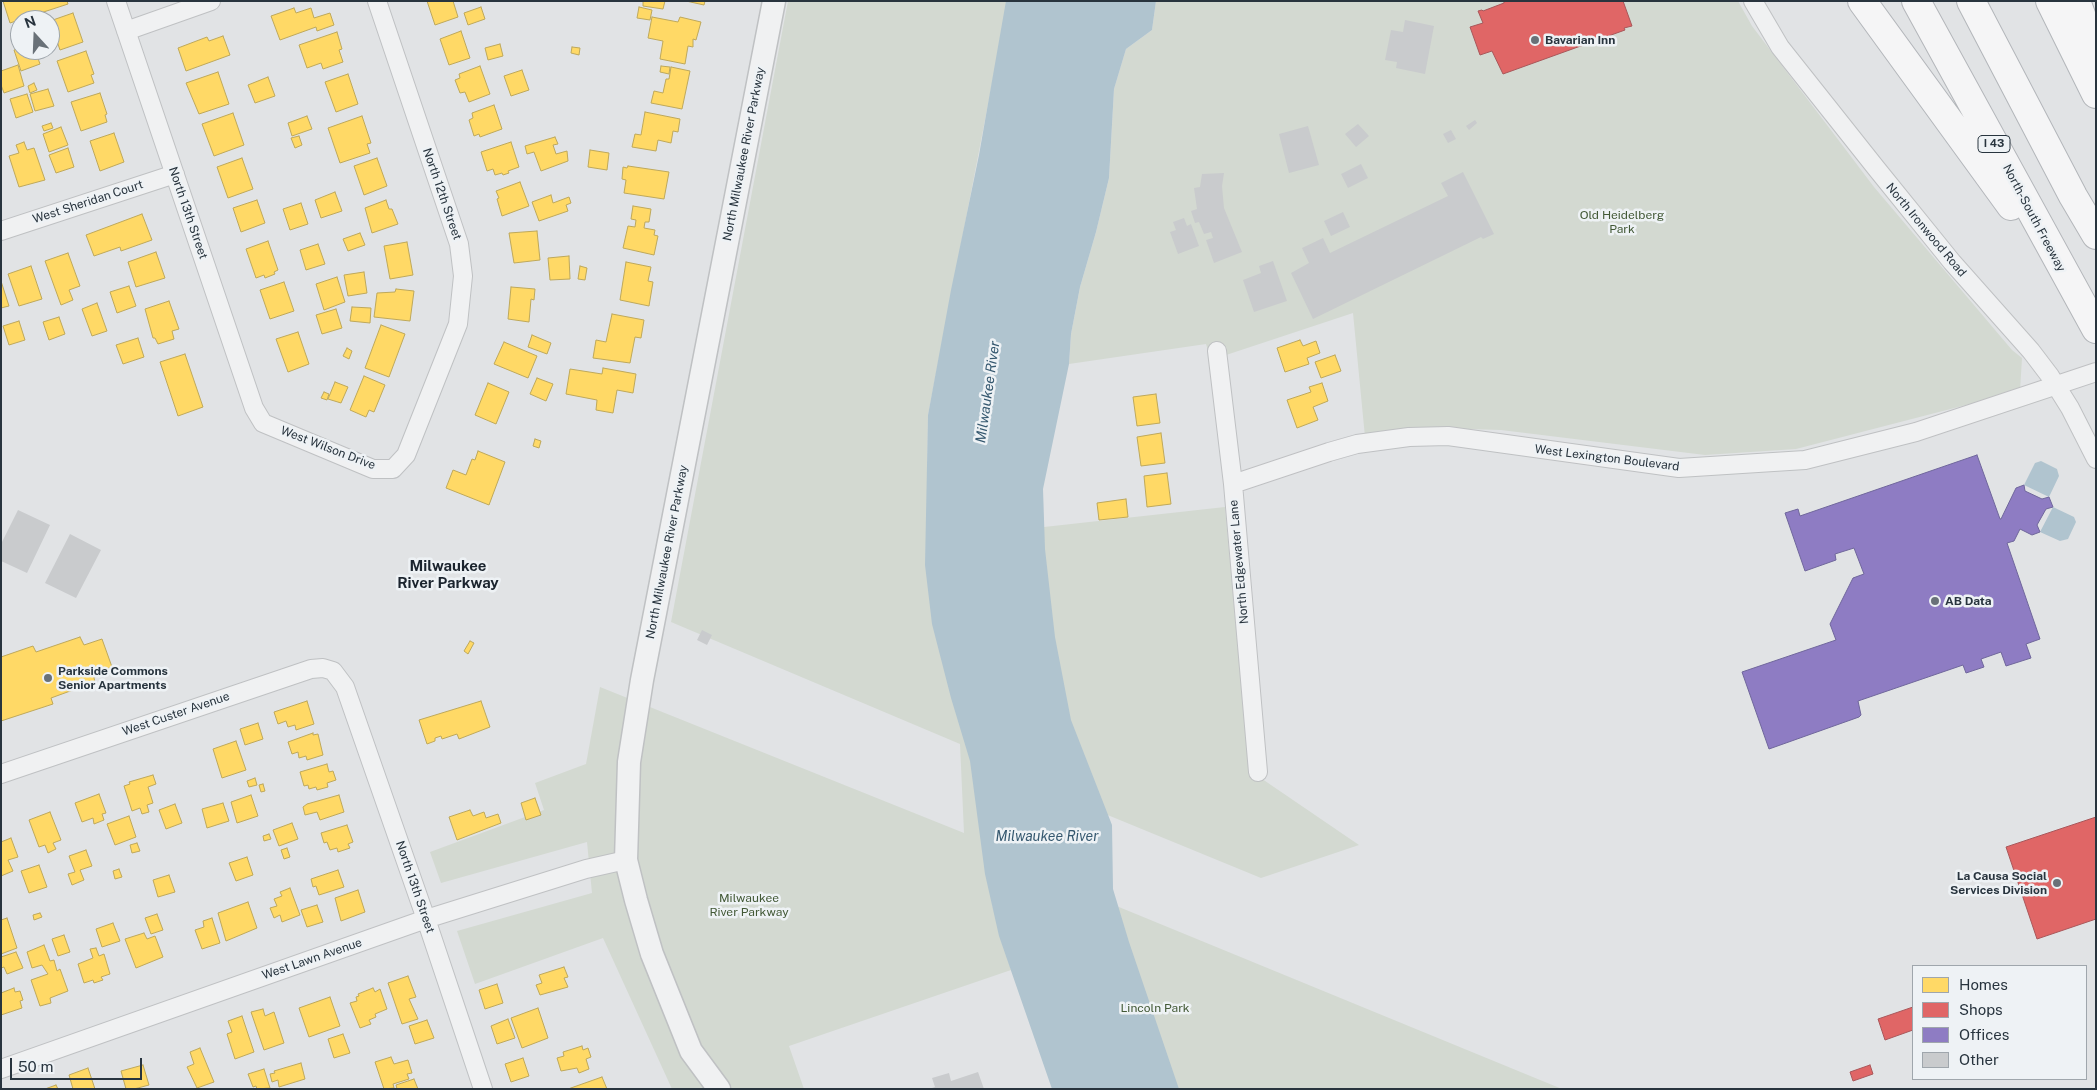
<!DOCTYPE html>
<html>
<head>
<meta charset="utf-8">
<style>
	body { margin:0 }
	#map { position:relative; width:2097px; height:1090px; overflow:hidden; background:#e1e3e5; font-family:"Public Sans",sans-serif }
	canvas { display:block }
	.frame { position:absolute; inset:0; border:2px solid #28343e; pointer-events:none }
	.legend { position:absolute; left:1912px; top:965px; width:175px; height:115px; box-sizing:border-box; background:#eef2f5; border:1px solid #9fa6ac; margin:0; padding:6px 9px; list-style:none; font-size:15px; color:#28343e }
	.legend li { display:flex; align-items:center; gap:10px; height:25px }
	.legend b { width:25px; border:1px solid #9fa6ac }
	.north { position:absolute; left:10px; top:10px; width:50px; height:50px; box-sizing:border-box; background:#eef2f5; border:1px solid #9fa6ac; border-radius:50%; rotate:340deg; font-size:14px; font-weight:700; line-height:20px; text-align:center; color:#28343e }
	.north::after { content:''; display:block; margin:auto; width:18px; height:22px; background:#697178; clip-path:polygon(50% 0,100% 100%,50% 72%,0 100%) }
	.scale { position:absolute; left:10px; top:1058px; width:132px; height:22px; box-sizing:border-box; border:2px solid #28343e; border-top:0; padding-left:6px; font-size:15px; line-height:18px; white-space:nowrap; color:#28343e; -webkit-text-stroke:4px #eef2f5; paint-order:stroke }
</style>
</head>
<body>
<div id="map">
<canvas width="2097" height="1090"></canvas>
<div class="frame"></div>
<ul class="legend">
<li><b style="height:14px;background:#ffd966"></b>Homes</li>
<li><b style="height:14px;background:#e06666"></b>Shops</li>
<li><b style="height:14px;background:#8e7cc3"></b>Offices</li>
<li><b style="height:14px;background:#c9cbcd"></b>Other</li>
</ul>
<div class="north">N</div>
<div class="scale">50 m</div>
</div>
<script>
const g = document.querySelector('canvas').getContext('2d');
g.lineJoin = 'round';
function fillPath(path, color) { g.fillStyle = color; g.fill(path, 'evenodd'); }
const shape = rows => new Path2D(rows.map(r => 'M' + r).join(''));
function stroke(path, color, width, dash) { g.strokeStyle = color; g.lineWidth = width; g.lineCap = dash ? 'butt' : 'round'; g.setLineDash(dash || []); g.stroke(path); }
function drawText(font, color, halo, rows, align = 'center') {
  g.font = font + ' "Public Sans",sans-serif'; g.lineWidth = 5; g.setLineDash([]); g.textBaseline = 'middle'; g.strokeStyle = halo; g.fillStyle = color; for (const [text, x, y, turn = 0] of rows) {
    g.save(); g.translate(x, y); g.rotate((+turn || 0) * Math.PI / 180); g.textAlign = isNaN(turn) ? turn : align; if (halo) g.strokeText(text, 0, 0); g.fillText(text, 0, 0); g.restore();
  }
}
fillPath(shape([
	[788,1,1008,1,928,415,927,487,1044,527,1225,507,1249,770,1359,845,1261,878,1093,809,992,904,1011,970,789,1046,804,1089,672,1089,603,938,475,984,457,931,592,893,587,842,441,883,430,852,544,810,535,783,586,764,600,687,964,833,960,744,671,622],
	[1156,1,1738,1,1752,26,1874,187,2012,350,2022,358,2020,391,1796,449,1705,455,1501,430,1435,428,1365,437,1353,313,1211,360,1206,344,1069,364,1071,334,1080,287,1096,232,1109,178,1114,89,1126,49,1152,30],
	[1097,898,1562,1089,1100,1089]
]), '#d3d9d1');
fillPath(shape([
	[1006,1,1156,1,1152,30,1126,49,1114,89,1109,178,1096,232,1080,287,1071,334,1069,364,1043,489,1045,549,1055,637,1071,720,1112,825,1113,889,1129,942,1179,1089,1052,1089,999,936,985,874,970,761,951,698,932,624,925,565,928,415,951,290,979,155],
	[2041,461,2057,469,2059,476,2049,497,2024,485,2035,463],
	[2053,507,2074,517,2076,522,2068,539,2060,541,2040,532]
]), '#b0c4cf');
const homes = shape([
	[3,1,67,1,68,4,10,23,3,1],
	[427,1,453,1,458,17,435,25,427,1],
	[643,1,665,1,663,9,643,6,643,1],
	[686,1,705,1,704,5,686,1],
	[481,7,485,19,468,25,464,13,481,7],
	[639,7,652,10,650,20,637,18,639,7],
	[294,8,296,13,311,8,314,18,330,13,334,25,317,31,316,27,280,40,271,16,294,8],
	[73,13,83,42,60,50,50,21,73,13],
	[652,17,678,22,680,17,701,22,696,40,693,39,693,47,688,46,685,64,660,59,663,41,648,38,652,17],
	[461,31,470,58,449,65,440,39,461,31],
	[337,32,342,49,339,50,343,62,323,69,321,63,307,68,299,45,337,32],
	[223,36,230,55,186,71,178,48,207,37,209,41,223,36],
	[500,44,503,56,488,60,485,48,500,44],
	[572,47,580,48,579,55,571,53,572,47],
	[20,48,20,50,35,50,40,64,21,71,14,50,20,48],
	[86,51,94,74,91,75,94,83,68,92,57,61,86,51],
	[18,65,24,86,4,93,1,85,1,71,18,65],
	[480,66,490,94,469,102,465,92,460,93,455,80,460,78,459,74,480,66],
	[661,66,670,67,669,74,660,72,661,66],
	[671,67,690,71,682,109,651,103,654,91,663,93,666,79,669,79,671,67],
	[522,70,529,90,511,96,504,76,522,70],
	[218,72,229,104,199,114,186,83,218,72],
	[348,74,358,104,336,112,325,82,348,74],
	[268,77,275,96,255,103,248,85,268,77],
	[34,83,37,90,30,93,28,86,34,83],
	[48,89,54,106,35,111,30,94,48,89],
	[100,93,107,114,105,115,107,122,81,131,71,102,100,93],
	[27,94,33,112,16,118,10,99,27,94],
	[494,105,502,129,480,137,479,134,474,136,469,120,473,118,472,113,494,105],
	[645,112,680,119,678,132,673,131,671,143,658,140,656,151,632,147,635,134,641,135,645,112],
	[233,113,244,145,214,156,202,124,233,113],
	[307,116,312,129,292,136,288,123,307,116],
	[362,116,371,143,367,144,370,153,340,163,328,128,362,116],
	[51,123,53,128,44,131,42,126,51,123],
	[61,127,68,145,49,152,43,134,61,127],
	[114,133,124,162,100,171,90,141,114,133],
	[299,136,302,145,295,148,291,138,299,136],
	[555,137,558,144,553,145,556,154,567,151,568,161,541,171,534,152,527,154,525,146,555,137],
	[24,142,27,150,34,148,45,180,19,187,9,156,19,153,16,145,24,142],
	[511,142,519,167,508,171,509,173,503,175,502,173,495,175,493,169,487,171,481,152,511,142],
	[68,148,74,167,56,173,49,155,68,148],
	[590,150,609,153,607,170,588,167,590,150],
	[242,158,253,189,228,198,217,167,242,158],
	[377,158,387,186,364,195,354,166,377,158],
	[628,166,669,172,664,199,624,193,626,180,622,179,623,167,627,168,628,166],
	[520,182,529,206,502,216,497,199,499,198,496,191,520,182],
	[335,192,342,211,321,218,315,200,335,192],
	[551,195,553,203,569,197,571,203,566,205,568,211,539,221,532,202,551,195],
	[257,200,265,223,241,232,233,208,257,200],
	[386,200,389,209,392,209,398,224,372,233,365,208,386,200],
	[301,203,308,224,290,230,283,209,301,203],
	[633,206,651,209,649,222,645,222,644,228,655,230,654,235,658,236,654,255,623,248,628,226,635,227,636,220,631,219,633,206],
	[142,214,152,240,121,251,120,247,94,256,86,235,142,214],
	[537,231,540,260,514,263,509,233,537,231],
	[360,233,365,245,348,251,343,239,360,233],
	[268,241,278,270,274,272,275,274,265,278,264,275,256,278,246,249,268,241],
	[407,242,413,275,390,279,384,246,407,242],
	[318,244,325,264,306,270,300,250,318,244],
	[156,252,165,278,136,287,128,262,156,252],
	[68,253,80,286,69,290,73,300,61,305,45,261,68,253],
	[569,256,570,279,550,280,548,258,569,256],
	[626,262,651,267,648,281,653,282,649,306,620,300,626,262],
	[31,266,42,299,19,306,8,274,31,266],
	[580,266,587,268,585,280,578,279,580,266],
	[364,272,367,293,348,296,344,275,364,272],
	[337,277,345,302,324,310,316,284,337,277],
	[1,281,9,306,1,308,1,281],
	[284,282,294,311,270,319,260,290,284,282],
	[129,286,136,306,117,313,110,292,129,286],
	[511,287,535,289,534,300,531,299,529,322,508,319,511,287],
	[396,289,414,291,410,321,374,317,377,293,395,292,396,289],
	[169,301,179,329,172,331,174,339,158,344,155,338,153,338,145,309,169,301],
	[97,303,107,331,92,336,82,309,97,303],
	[352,307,371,308,370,323,350,321,352,307],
	[336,309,342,328,322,334,316,315,336,309],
	[612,314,644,320,641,338,635,337,630,363,593,358,596,340,606,342,612,314],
	[59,317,65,334,49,340,43,322,59,317],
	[19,321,25,340,9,345,3,326,19,321],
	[381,325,405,334,389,377,365,368,381,325],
	[298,332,309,364,288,372,276,339,298,332],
	[532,335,551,343,547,354,528,347,532,335],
	[138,338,144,357,123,364,116,345,138,338],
	[1300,340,1303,346,1316,341,1320,353,1307,358,1309,364,1285,372,1277,348,1300,340],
	[504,342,537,356,528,378,494,364,504,342],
	[347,348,352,351,349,359,343,356,347,348],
	[185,354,203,407,178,416,160,362,185,354],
	[1335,355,1341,371,1321,378,1315,362,1335,355],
	[603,368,636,374,633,393,617,390,613,413,596,410,597,400,566,394,570,369,602,374,603,368],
	[364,376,385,385,374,412,369,410,366,417,350,410,364,376],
	[537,378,553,384,546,401,530,394,537,378],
	[335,382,348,387,341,403,328,399,335,382],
	[488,383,509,392,496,424,475,415,488,383],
	[1322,383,1328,401,1313,407,1318,420,1297,428,1287,400,1311,392,1309,387,1322,383],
	[324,392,329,394,327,400,321,398,324,392],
	[1156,394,1160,423,1137,426,1133,397,1156,394],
	[1161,433,1165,463,1141,466,1137,437,1161,433],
	[535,439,541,441,539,448,533,446,535,439],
	[478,451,505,462,489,505,446,488,453,470,466,475,472,459,475,460,478,451],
	[1167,473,1171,504,1147,507,1144,476,1167,473],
	[1126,499,1128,517,1099,520,1097,503,1126,499],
	[80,637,84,645,102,639,112,667,93,674,95,682,51,698,53,704,1,721,1,657,33,646,36,652,80,637],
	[470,641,474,643,468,654,464,651,470,641],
	[307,701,314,724,296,730,295,725,288,727,286,721,278,724,274,712,307,701],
	[481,701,490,727,459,739,457,734,442,739,441,736,435,738,435,741,427,744,419,720,481,701],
	[258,723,263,739,245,745,240,729,258,723],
	[313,733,313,735,318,734,323,755,307,760,306,756,299,758,298,752,292,754,288,742,313,733],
	[236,741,246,770,222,778,213,749,236,741],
	[327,764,329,772,333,771,336,780,327,783,328,787,317,790,316,787,309,789,308,785,304,786,300,772,327,764],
	[153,775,156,784,148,787,153,803,147,805,149,812,142,814,140,808,132,811,124,786,130,784,129,782,153,775],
	[255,778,257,785,249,787,247,781,255,778],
	[263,784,265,791,261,792,259,785,263,784],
	[99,794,106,813,102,814,104,820,94,824,93,818,82,822,75,803,99,794],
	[251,795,258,816,237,823,231,802,251,795],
	[339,795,344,812,320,820,317,812,305,815,303,807,307,804,339,795],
	[535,798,541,815,526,820,521,803,535,798],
	[223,803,229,821,207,828,202,809,223,803],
	[175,804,182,823,166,829,159,810,175,804],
	[470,810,473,816,484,812,486,818,498,814,501,823,457,840,449,817,470,810],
	[50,812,61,840,53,843,56,849,48,853,45,845,39,847,29,820,50,812],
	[129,816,136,837,115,845,107,824,129,816],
	[292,823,298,839,279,846,273,830,292,823],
	[347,825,353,842,348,844,350,848,338,852,337,848,330,850,327,842,324,843,321,833,347,825],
	[269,834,271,839,264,841,263,836,269,834],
	[11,838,18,857,8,860,13,871,1,876,1,842,11,838],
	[137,843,140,851,132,853,130,845,137,843],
	[287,848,290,857,284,859,281,850,287,848],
	[86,850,92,866,80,870,84,880,72,885,68,874,75,872,69,856,86,850],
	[247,857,253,875,236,881,229,863,247,857],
	[39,865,47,887,29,893,21,871,39,865],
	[119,869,122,877,115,879,113,871,119,869],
	[338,870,344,887,319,895,316,886,313,887,311,879,338,870],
	[169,875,175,892,158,897,153,880,169,875],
	[290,888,300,915,282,922,280,915,274,918,270,908,277,906,274,899,282,896,280,892,290,888],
	[358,890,365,912,341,921,335,898,358,890],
	[248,902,257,928,226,941,218,913,248,902],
	[317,905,323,922,307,927,301,910,317,905],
	[40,913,42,917,34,920,33,915,40,913],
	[157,914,163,930,151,934,145,918,157,914],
	[7,918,17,948,1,954,1,920,7,918],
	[212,918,220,943,202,949,195,930,204,927,203,921,212,918],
	[113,923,120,941,102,947,96,929,113,923],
	[144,933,147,939,155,936,163,957,136,968,125,939,144,933],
	[64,935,70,952,58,956,52,939,64,935],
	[44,945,50,961,54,960,57,971,60,969,68,991,50,998,51,1003,40,1006,31,980,48,974,42,965,32,968,27,952,44,945],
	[96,948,99,956,104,954,110,974,101,977,103,980,94,983,93,980,84,983,78,964,93,958,90,949,96,948],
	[16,952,23,968,7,974,4,967,1,968,1,957,16,952],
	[564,967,568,977,564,978,568,987,540,995,536,985,542,983,539,975,564,967],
	[408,976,416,997,409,999,418,1019,402,1024,388,983,408,976],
	[497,984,503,1003,485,1009,479,990,497,984],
	[14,988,15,992,20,991,23,1000,20,1001,22,1008,1,1015,1,993,14,988],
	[373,988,375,992,380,989,387,1009,375,1014,376,1017,369,1020,371,1024,360,1028,350,1003,357,1001,356,997,359,996,358,994,373,988],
	[330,997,340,1026,309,1037,299,1008,330,997],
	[538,1008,548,1038,522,1048,511,1018,538,1008],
	[263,1009,265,1016,274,1012,284,1043,264,1050,251,1012,263,1009],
	[242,1016,254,1052,235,1059,227,1034,232,1032,228,1021,242,1016],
	[508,1019,515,1038,497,1044,491,1026,508,1019],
	[427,1020,434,1038,415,1044,409,1026,427,1020],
	[343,1034,350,1053,334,1058,328,1039,343,1034],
	[582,1046,583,1050,588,1048,591,1057,586,1059,589,1069,579,1073,577,1068,561,1071,557,1058,564,1056,563,1052,582,1046],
	[200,1048,214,1082,197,1088,187,1067,194,1064,190,1052,200,1048],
	[391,1057,394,1064,408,1060,412,1073,407,1074,409,1079,393,1084,394,1088,384,1089,375,1062,391,1057],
	[523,1058,529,1076,511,1082,505,1064,523,1058],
	[301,1063,305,1079,279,1087,278,1080,272,1082,270,1074,275,1073,274,1071,301,1063],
	[143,1065,149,1085,134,1089,126,1089,121,1071,143,1065],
	[88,1068,95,1089,73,1089,69,1075,88,1068],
	[264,1069,270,1088,257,1089,256,1086,253,1087,248,1074,264,1069],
	[602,1077,607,1089,568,1089,602,1077],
	[414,1079,418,1089,397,1089,396,1085,414,1079],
	[56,1085,58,1089,45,1089,56,1085]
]);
fillPath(homes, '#ffd966');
stroke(homes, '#bea85a', 1);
const shops = shape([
	[1504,1,1623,1,1632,26,1624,28,1625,30,1503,74,1492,51,1480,55,1470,27,1483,23,1478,11,1482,10,1483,11,1504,3,1504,1],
	[2096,817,2096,919,2037,939,2006,847,2096,817],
	[1913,1007,1913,1030,1885,1040,1878,1019,1913,1007],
	[1870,1065,1873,1074,1853,1081,1850,1072,1870,1065]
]);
fillPath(shops, '#e06666');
stroke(shops, '#a9575a', 1);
const offices = shape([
	[1977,455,2000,519,2001,519,2016,488,2024,485,2025,491,2042,499,2049,497,2053,507,2046,509,2037,525,2040,532,2032,535,2020,529,2014,541,2007,543,2040,639,2026,644,2031,658,2006,666,2001,652,1981,659,1984,667,1966,673,1963,665,1858,701,1861,715,1859,717,1769,749,1742,672,1836,640,1830,624,1853,578,1864,574,1854,548,1835,554,1836,560,1805,571,1785,513,1798,509,1800,516,1977,455]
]);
fillPath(offices, '#8e7cc3');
stroke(offices, '#6f669b', 1);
fillPath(shape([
	[1405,20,1434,26,1425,74,1396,68,1397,62,1385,60,1391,30,1403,32],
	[1475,120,1477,123,1469,130,1466,126],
	[1358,124,1369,136,1356,147,1345,134],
	[1308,126,1319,165,1289,173,1279,134],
	[1451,130,1456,139,1448,143,1443,134],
	[1361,164,1368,178,1348,188,1341,174],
	[1463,172,1494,234,1483,239,1481,237,1313,319,1291,273,1309,263,1302,248,1323,238,1330,253,1448,196,1441,183],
	[1224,173,1222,186,1224,208,1242,252,1214,263,1206,240,1213,238,1211,232,1204,234,1199,222,1195,223,1191,211,1197,209,1194,188,1200,187,1202,174],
	[1343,212,1350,227,1331,236,1324,221],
	[1184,218,1187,226,1191,224,1199,246,1178,254,1170,232,1176,230,1173,222],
	[1273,261,1287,301,1254,312,1243,280,1261,273,1259,266],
	[18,510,50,525,27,573,1,561,1,544],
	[70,534,101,550,76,598,45,583],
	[702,630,712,635,707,645,697,640],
	[978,1072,984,1089,929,1089,935,1087,932,1078,949,1073,951,1081]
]), '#c9cbcd');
const minor = shape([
	[116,1,254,408,263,423,373,469,393,469,406,455,458,324,463,276,459,244,377,1],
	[1753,1,1780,47,1876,168,1952,262,2031,351,2050,376,2070,408,2096,459],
	[126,31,211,1],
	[1,231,175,174],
	[1217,351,1233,484,1258,772],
	[1233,484,1329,452,1357,444,1409,437,1448,436,1679,468,1805,460,1916,432,2096,372],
	[1,774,311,669,323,668,333,671,345,687,426,919,483,1089],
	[1,1069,426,919,586,869,626,860]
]);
const tertiary = shape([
	[719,1089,691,1051,652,954,636,900,626,860,629,762,642,680,774,1]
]);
const motorway = shape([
	[1862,1,2011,206],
	[1916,1,2096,329],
	[1971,1,2073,196,2096,235],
	[2050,1,2096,94],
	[2076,1,2096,55]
]);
stroke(minor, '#bfc1c3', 20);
stroke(tertiary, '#bfc1c3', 25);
stroke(motorway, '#b3b6ba', 30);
stroke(minor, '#f0f1f2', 18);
stroke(tertiary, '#f0f1f2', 22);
stroke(motorway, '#f5f5f6', 28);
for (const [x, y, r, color] of [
	[1535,40,5,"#697178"],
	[1935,601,5,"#697178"],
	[48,678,5,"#697178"],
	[2057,883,5,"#697178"]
]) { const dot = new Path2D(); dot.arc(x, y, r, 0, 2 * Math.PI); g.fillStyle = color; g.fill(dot); stroke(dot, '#eef2f5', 2); }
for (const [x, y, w] of [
	[1994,144,32]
]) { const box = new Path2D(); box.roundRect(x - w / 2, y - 8.5, w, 17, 4); g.fillStyle = '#eef2f5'; g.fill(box); stroke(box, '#28343e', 1); }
drawText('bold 11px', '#28343e', null, [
	["I 43",1994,144]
]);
drawText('bold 12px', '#28343e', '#eef2f5', [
	["Bavarian Inn",1545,40],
	["AB Data",1945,601],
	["Parkside Commons",58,671],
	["Senior Apartments",58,685],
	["La Causa Social",2047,876,"right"],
	["Services Division",2047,890,"right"]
], 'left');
drawText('12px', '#28343e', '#eef2f5', [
	["North Milwaukee River Parkway",744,154,-79],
	["North 12th Street",442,194,71],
	["West Sheridan Court",88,202,-18],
	["North 13th Street",188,213,71],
	["North-South Freeway",2034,218,62],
	["North Ironwood Road",1926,230,50],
	["West Wilson Drive",328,448,21],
	["West Lexington Boulevard",1607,458,7],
	["North Milwaukee River Parkway",667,552,-79],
	["North Edgewater Lane",1239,562,-95],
	["West Custer Avenue",176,714,-19],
	["North 13th Street",415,887,71],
	["West Lawn Avenue",312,959,-19]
]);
drawText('12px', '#425936', '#eef2f5', [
	["Old Heidelberg",1622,215],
	["Park",1622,229],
	["Milwaukee",749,898],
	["River Parkway",749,912],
	["Lincoln Park",1155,1008]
]);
drawText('italic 14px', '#35586f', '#eef2f5', [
	["Milwaukee River",988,392,-82],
	["Milwaukee River",1047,837]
]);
drawText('bold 15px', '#1b242e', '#eef2f5', [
	["Milwaukee",448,566],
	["River Parkway",448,583]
]);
</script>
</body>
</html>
